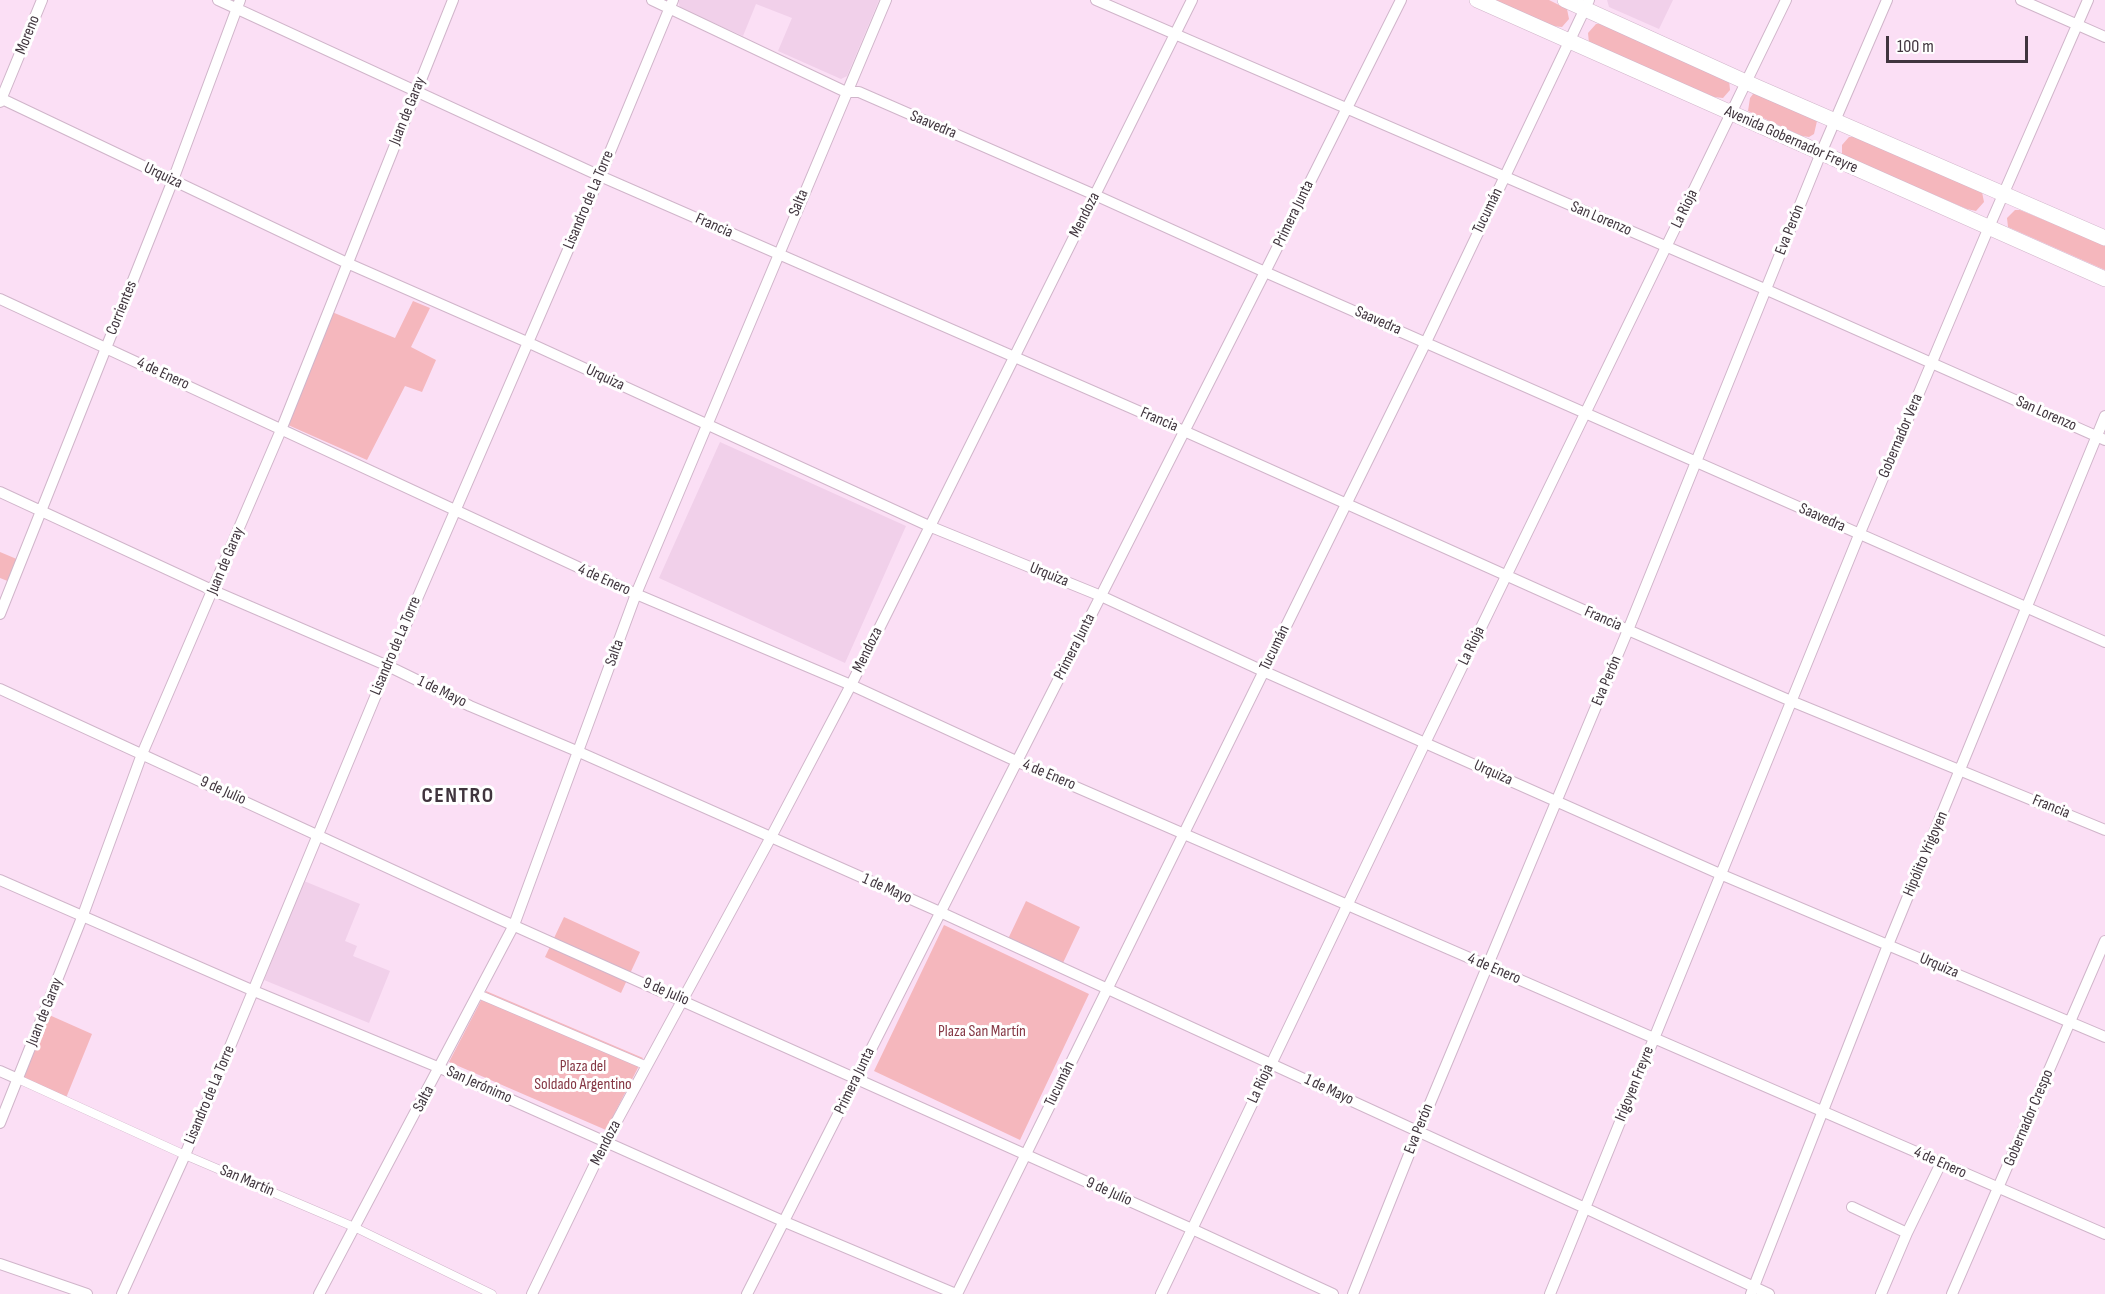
<!DOCTYPE html>
<html>
<head>
<meta charset="utf-8">
<style>
	body { margin:0 }
	#map { position:relative; width:2105px; height:1294px; overflow:hidden; background:#fbdff5; font-family:"Sofia Sans Condensed",sans-serif }
	canvas { display:block }
	.scale { position:absolute; left:1886px; top:36px; width:142px; height:27px; box-sizing:border-box; border:3px solid #40353e; border-top:0; padding-left:8px; font-size:18px; line-height:21px; white-space:nowrap; color:#40353e; -webkit-text-stroke:4px #fff; paint-order:stroke }
</style>
</head>
<body>
<div id="map">
<canvas width="2105" height="1294"></canvas>
<div class="scale">100 m</div>
</div>
<script>
const g = document.querySelector('canvas').getContext('2d');
g.lineJoin = 'round';
function fillPath(path, color) { g.fillStyle = color; g.fill(path, 'evenodd'); }
const shape = rows => new Path2D(rows.map(r => 'M' + r).join(''));
function stroke(path, color, width, dash) { g.strokeStyle = color; g.lineWidth = width; g.lineCap = dash ? 'butt' : 'round'; g.setLineDash(dash || []); g.stroke(path); }
function drawText(font, color, halo, rows, align = 'center') {
  g.font = font + ' "Sofia Sans Condensed",sans-serif'; g.lineWidth = 6; g.setLineDash([]); g.textBaseline = 'middle'; g.strokeStyle = halo; g.fillStyle = color; for (const [text, x, y, turn = 0] of rows) {
    g.save(); g.translate(x, y); g.rotate((+turn || 0) * Math.PI / 180); g.textAlign = isNaN(turn) ? turn : align; if (halo) g.strokeText(text, 0, 0); g.fillText(text, 0, 0); g.restore();
  }
}
fillPath(shape([
	[678,0,879,0,847,76,841,79,778,51,792,18,756,4,743,36,680,8],
	[1607,0,1673,0,1659,29,1609,7],
	[720,442,906,526,845,663,659,578],
	[304,881,360,904,345,941,357,946,353,956,390,971,369,1023,264,980]
]), '#f1d0ea');
fillPath(shape([
	[1491,0,1549,0,1567,9,1569,19,1562,27,1552,26],
	[1596,24,1601,24,1729,80,1730,90,1723,98,1714,97,1589,43,1588,33],
	[1759,92,1817,121,1814,134,1809,137,1802,136,1748,111,1750,98,1753,94],
	[1849,137,1854,137,1982,192,1984,202,1976,211,1967,209,1842,155,1842,145],
	[2015,210,2020,210,2105,245,2105,270,2008,227,2007,218],
	[413,301,430,308,411,347,436,360,422,392,405,386,367,460,288,425,332,312,395,338],
	[0,552,19,560,10,582,0,578],
	[1026,901,1080,927,1062,965,1008,939],
	[564,917,640,952,621,993,545,957],
	[944,925,1089,994,1020,1140,874,1071],
	[486,991,643,1058,606,1130,449,1062],
	[47,1014,92,1034,66,1098,21,1079]
]), '#f5b7bd');
const pedestrian = shape([
	[478,994,647,1066],
	[18,1079,185,1155,354,1227,492,1294]
]);
const minor = shape([
	[218,0,600,176,1184,431,1628,630,1791,701,2105,830],
	[652,0,846,92,859,92,1095,195,1265,272,2105,642],
	[1096,0,1767,290,2105,440],
	[2021,0,2105,37],
	[0,98,347,263,527,342,929,526,1101,596,1263,671,1720,874,2105,1037],
	[0,102,42,0],
	[0,299,636,594,851,685,1016,761,2105,1234],
	[0,492,214,591,388,666,470,706,579,752,940,912,1585,1208,1769,1294],
	[0,614,173,180,240,0],
	[0,689,499,919,1192,1229,1333,1294],
	[0,880,254,991,440,1068,785,1222,956,1294],
	[0,1071,18,1079],
	[0,1123,83,915,142,754,281,430,453,0],
	[1852,1207,1907,1233],
	[0,1264,87,1294],
	[122,1294,185,1155,388,666,600,176,673,0],
	[319,1294,514,925,636,594,886,0],
	[532,1294,606,1141,771,837,851,685,1192,0],
	[747,1294,1265,272,1401,0],
	[957,1294,1426,342,1589,0],
	[1161,1294,1425,743,1786,0],
	[1353,1294,1418,1132,1628,630,1821,153,1887,0],
	[1550,1294,1859,535,1989,227,2088,0],
	[1751,1294,1888,945,2105,416],
	[1881,1294,1907,1233,1941,1163],
	[1952,1294,2105,941]
]);
const secondary = shape([
	[1477,0,2105,279],
	[1565,0,1757,87,2105,238]
]);
stroke(pedestrian, '#d0b5ca', 9);
stroke(minor, '#d0b5ca', 12);
stroke(secondary, '#d0b5ca', 16);
stroke(pedestrian, '#fff', 8);
stroke(minor, '#fff', 10);
stroke(secondary, '#fff', 15);
drawText('16px', '#40353e', '#fff', [
	["Moreno",28,35,-68],
	["Juan de Garay",408,111,-68],
	["Saavedra",933,125,23],
	["Avenida Gobernador Freyre",1791,140,24],
	["Urquiza",163,176,25],
	["Lisandro de La Torre",589,200,-67],
	["Salta",799,203,-67],
	["La Rioja",1685,209,-64],
	["Tucumán",1488,211,-64],
	["Primera Junta",1294,214,-64],
	["Mendoza",1085,215,-63],
	["San Lorenzo",1601,219,23],
	["Francia",714,226,24],
	["Eva Perón",1790,230,-68],
	["Corrientes",122,308,-68],
	["Saavedra",1378,321,24],
	["4 de Enero",163,374,25],
	["Urquiza",605,378,25],
	["San Lorenzo",2046,414,24],
	["Francia",1159,420,23],
	["Gobernador Vera",1901,436,-67],
	["Saavedra",1822,518,24],
	["Juan de Garay",226,561,-67],
	["Urquiza",1049,575,22],
	["4 de Enero",604,580,24],
	["Francia",1603,619,24],
	["Lisandro de La Torre",396,646,-67],
	["La Rioja",1472,646,-64],
	["Primera Junta",1075,647,-63],
	["Tucumán",1275,648,-64],
	["Mendoza",868,650,-64],
	["Salta",615,653,-70],
	["Eva Perón",1607,681,-67],
	["1 de Mayo",442,692,26],
	["Urquiza",1493,773,24],
	["4 de Enero",1049,775,23],
	["9 de Julio",223,791,24],
	["Francia",2051,807,22],
	["Hipólito Yrigoyen",1926,854,-67],
	["1 de Mayo",887,889,24],
	["Urquiza",1939,966,23],
	["4 de Enero",1494,969,23],
	["9 de Julio",666,992,23],
	["Juan de Garay",45,1012,-68],
	["Primera Junta",855,1081,-64],
	["Tucumán",1060,1084,-64],
	["La Rioja",1261,1084,-65],
	["Irigoyen Freyre",1635,1084,-68],
	["San Jerónimo",479,1085,24],
	["1 de Mayo",1329,1090,25],
	["Lisandro de La Torre",210,1095,-67],
	["Salta",424,1099,-62],
	["Gobernador Crespo",2029,1118,-67],
	["Eva Perón",1419,1129,-68],
	["Mendoza",606,1143,-63],
	["4 de Enero",1940,1163,24],
	["San Martín",247,1181,23],
	["9 de Julio",1109,1192,24]
]);
drawText('16px', '#853744', '#fff', [
	["Plaza San Martín",982,1032],
	["Plaza del",583,1067],
	["Soldado Argentino",583,1085]
]);
g.letterSpacing = '1.5px';
drawText('bold 22px', '#40353e', '#fff', [
	["CENTRO",458,796]
]);
g.letterSpacing = '0px';
</script>
</body>
</html>
